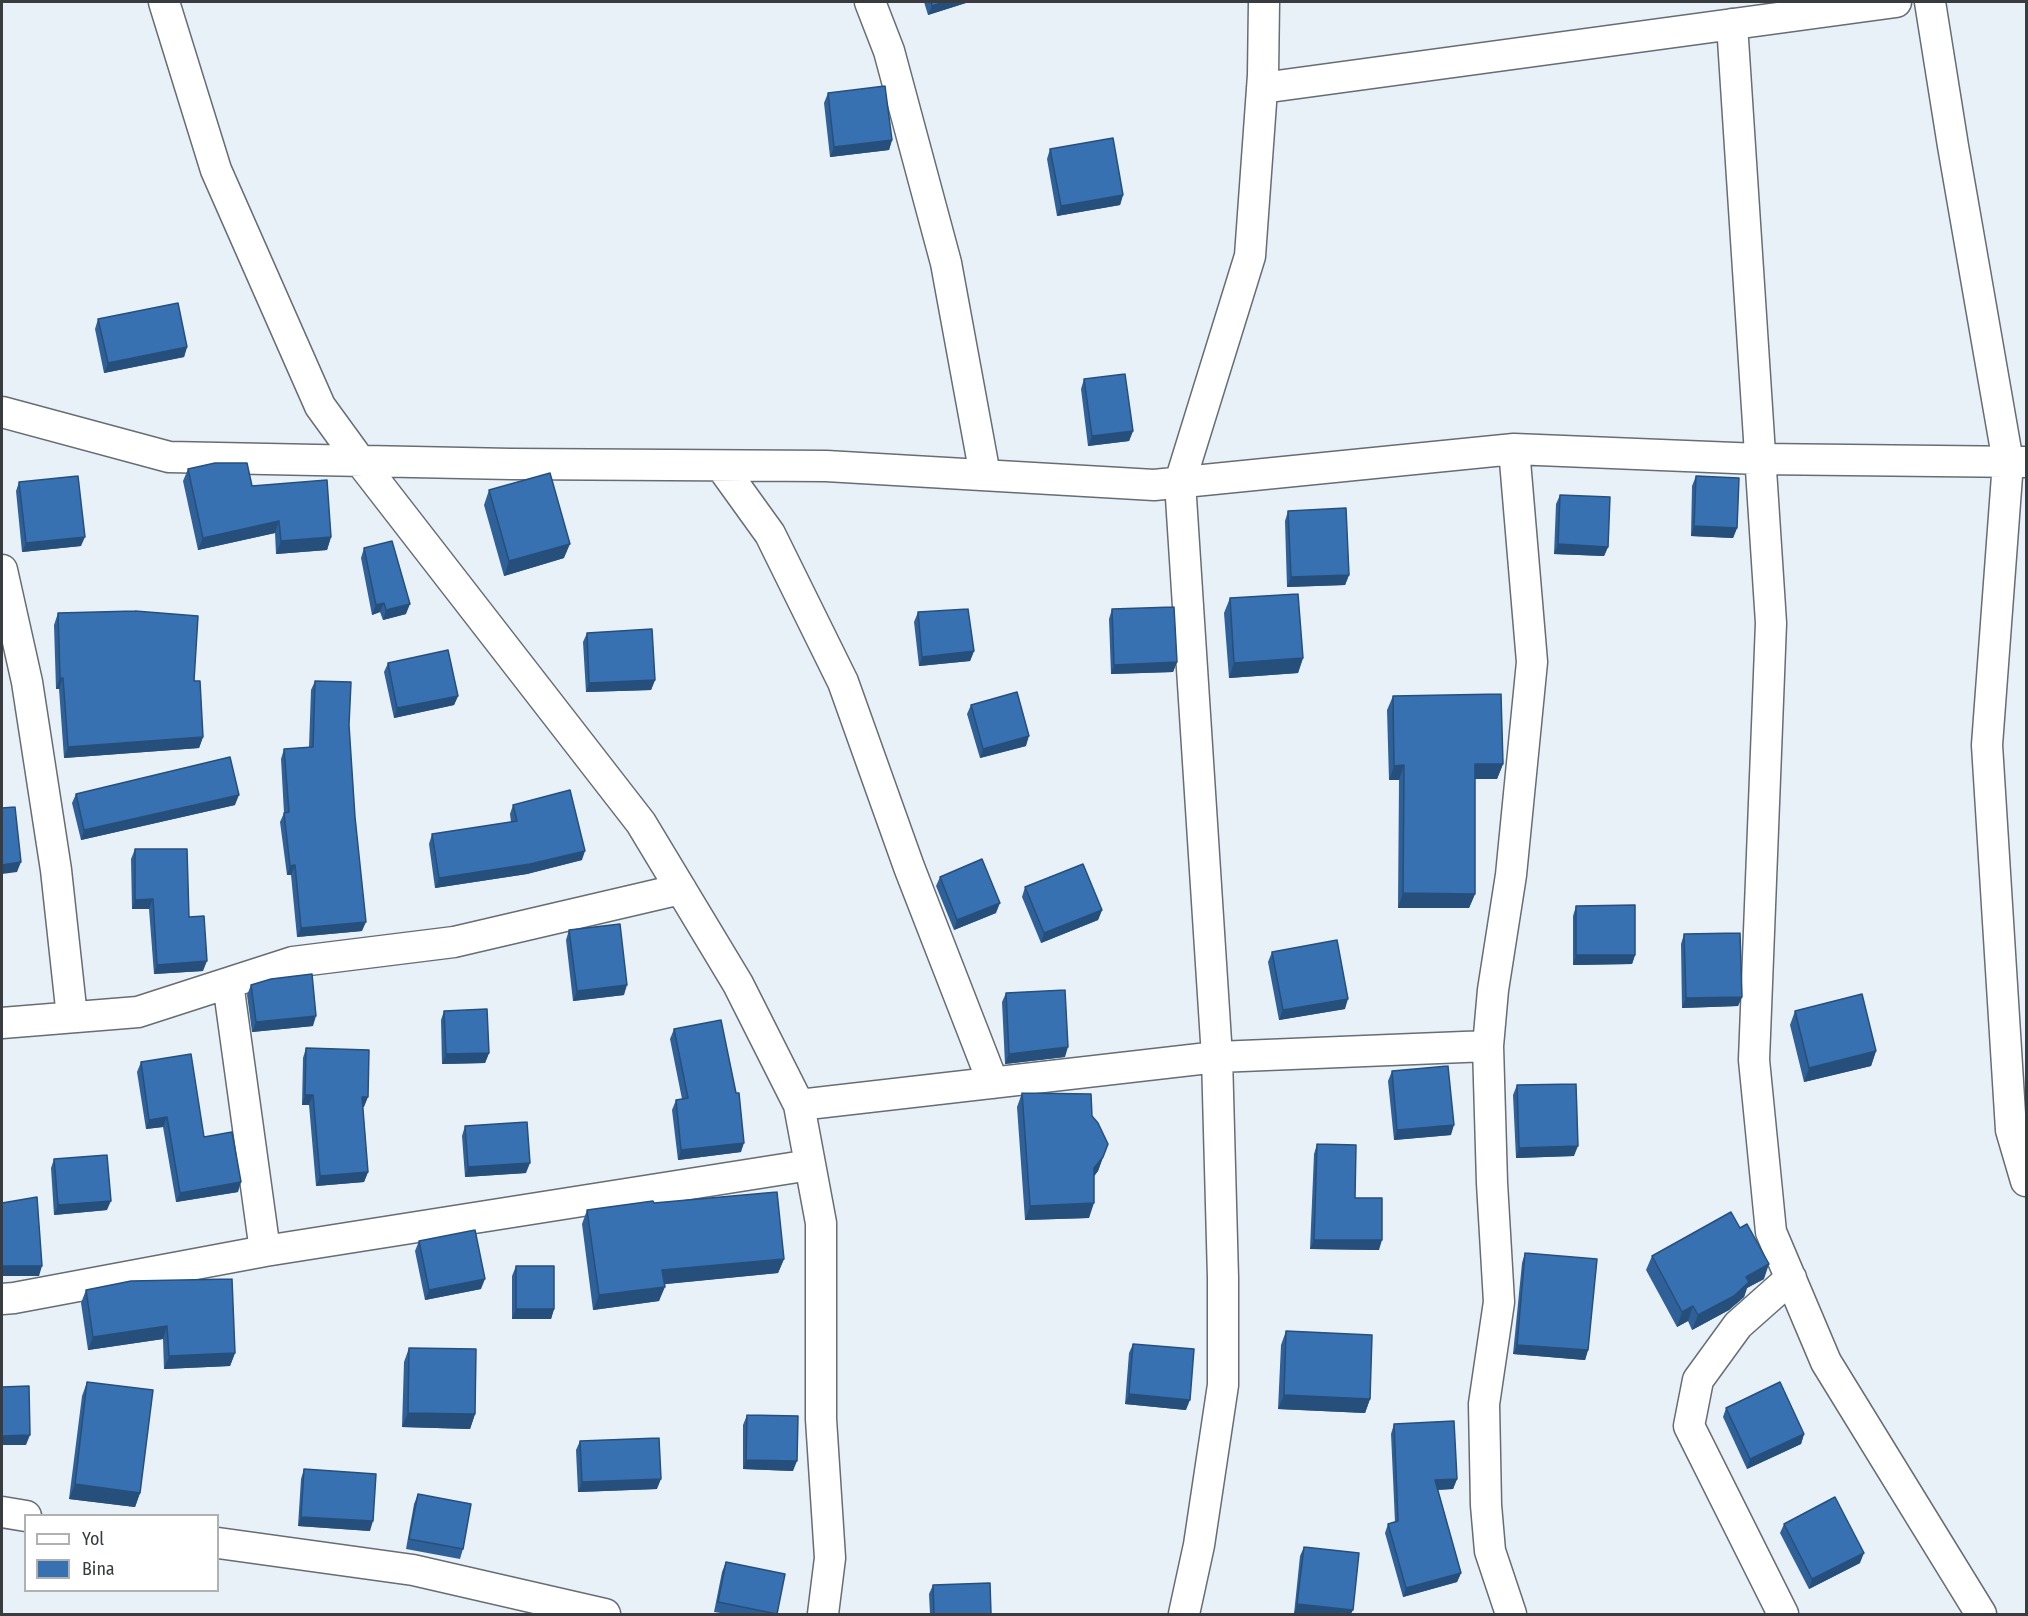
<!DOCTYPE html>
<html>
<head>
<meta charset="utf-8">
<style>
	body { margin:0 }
	#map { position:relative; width:2028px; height:1616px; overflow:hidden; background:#e8f0f8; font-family:"Fira Sans Condensed",sans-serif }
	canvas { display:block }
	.frame { position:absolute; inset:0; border:3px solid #383b3f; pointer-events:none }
	.legend { position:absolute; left:24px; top:1514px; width:195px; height:78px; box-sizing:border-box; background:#fff; border:2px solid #afb1b2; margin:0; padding:8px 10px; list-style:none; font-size:18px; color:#383b3f }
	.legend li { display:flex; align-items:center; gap:12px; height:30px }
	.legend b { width:30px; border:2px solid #afb1b2 }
</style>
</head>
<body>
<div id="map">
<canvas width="2028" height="1616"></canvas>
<div class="frame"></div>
<ul class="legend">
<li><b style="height:8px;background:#fff"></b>Yol</li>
<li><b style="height:16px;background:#3771b1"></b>Bina</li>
</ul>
</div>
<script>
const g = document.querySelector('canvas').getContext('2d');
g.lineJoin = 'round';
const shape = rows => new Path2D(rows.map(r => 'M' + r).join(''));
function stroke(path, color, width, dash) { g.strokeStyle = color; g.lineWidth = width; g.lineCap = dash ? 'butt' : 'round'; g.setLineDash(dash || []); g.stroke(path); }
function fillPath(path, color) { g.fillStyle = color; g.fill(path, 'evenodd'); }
const street = shape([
	[164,2,216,170,320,406,360,461,641,823,738,984,799,1105,821,1223,821,1419,830,1558,823,1614],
	[870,2,889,51,946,263,985,475],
	[1930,2,1953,146,2008,462,1987,745,2011,1130,2026,1181],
	[1732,24,1771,623,1754,1060,1771,1232,1826,1362,1981,1614],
	[1262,88,1896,2],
	[2,412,169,457,511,464,826,466,1154,485,1514,449,1759,459,2026,462],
	[721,466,770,534,843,682,909,867,993,1083],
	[2,570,27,682,56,870,72,1017],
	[228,983,265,1251],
	[2,1023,138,1012,293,962,454,942,681,889],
	[799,1105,1217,1057,1488,1046],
	[2,1299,14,1298,265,1251,810,1165],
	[2,1512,26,1516],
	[218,1543,413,1570,605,1614],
	[1184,1614,1199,1545,1223,1385,1223,1278,1217,1057,1180,482,1250,256,1263,75,1264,2],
	[1511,1614,1490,1551,1486,1505,1484,1404,1499,1302,1492,1183,1488,1046,1493,990,1511,875,1532,662,1514,449],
	[1783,1614,1689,1426,1698,1380,1738,1325,1791,1278]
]);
stroke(street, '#676d74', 33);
stroke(street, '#fff', 30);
fillPath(shape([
	[924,2,969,2,928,15],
	[828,93,892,140,889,150,830,157,824,103],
	[1050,149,1123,195,1120,205,1057,216,1047,159],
	[98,319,187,347,184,357,104,373,95,329],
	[1084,379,1133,431,1129,441,1088,446,1081,389],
	[188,469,252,486,331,537,327,550,276,554,275,533,198,550,183,481],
	[1696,476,1737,528,1733,538,1691,536,1692,486],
	[19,482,81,546,22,552,16,491],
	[489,490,564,558,504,576,484,505],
	[1560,495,1608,547,1604,556,1554,554,1556,504],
	[1288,511,1349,575,1345,585,1287,587,1285,521],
	[364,548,406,614,383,620,380,612,372,615,361,558],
	[1230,598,1303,658,1298,673,1229,678,1224,613],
	[1112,609,1177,662,1173,672,1111,674,1109,619],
	[918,612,974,651,970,661,919,666,914,622],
	[58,613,194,681,203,737,199,748,64,758,59,689,56,689,54,625],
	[587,633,655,680,651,690,586,692,583,642],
	[388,663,458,696,454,705,394,718,384,672],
	[315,681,349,725,362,931,297,937,291,875,287,875,280,822,284,813,281,759,284,749,309,747,311,690],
	[1393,696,1503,764,1497,779,1475,779,1475,894,1469,908,1398,908,1399,780,1389,780,1387,710],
	[971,705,1026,746,980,758,967,714],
	[76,794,235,805,81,840,72,803],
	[513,805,582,860,527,874,435,888,429,844,432,834,511,822,510,814],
	[135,849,189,917,203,971,154,974,149,909,132,909,131,859],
	[940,877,996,913,954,930,936,886],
	[1025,887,1102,910,1098,920,1041,943,1022,897],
	[1576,906,1635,955,1632,964,1573,965,1573,916],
	[569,930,624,995,573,1001,566,940],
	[1684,934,1742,997,1738,1006,1682,1008,1681,944],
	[1272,952,1345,1009,1279,1020,1268,962],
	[251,985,313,1026,252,1032,247,995],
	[1006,993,1065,1057,1005,1064,1002,1002],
	[444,1011,489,1053,485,1063,442,1064,441,1020],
	[1795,1011,1876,1051,1871,1066,1804,1082,1790,1025],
	[674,1029,736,1093,741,1152,678,1160,672,1110,676,1100,682,1099,670,1039],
	[306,1048,364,1107,363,1107,368,1172,364,1182,316,1186,309,1105,302,1105,303,1058],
	[141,1062,238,1192,176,1202,163,1127,146,1129,137,1072],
	[1392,1071,1451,1135,1394,1140,1388,1081],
	[1517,1085,1574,1156,1516,1158,1513,1095],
	[1022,1093,1092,1116,1108,1144,1098,1171,1094,1176,1089,1218,1025,1220,1017,1107],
	[465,1126,526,1173,465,1177,462,1136],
	[1317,1144,1355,1198,1379,1250,1310,1249,1314,1154],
	[54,1159,107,1210,54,1215,51,1168],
	[654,1203,784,1259,778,1273,664,1284,659,1301,593,1310,582,1224,587,1210],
	[419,1241,481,1289,425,1300,415,1251],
	[1525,1253,1588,1350,1585,1360,1513,1354,1522,1263],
	[1652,1256,1764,1279,1747,1288,1744,1297,1729,1310,1692,1330,1688,1321,1677,1327,1646,1270],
	[516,1266,554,1309,551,1319,512,1319,512,1276],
	[86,1290,235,1353,230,1366,164,1369,163,1339,88,1350,81,1303],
	[1286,1331,1370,1399,1365,1413,1278,1409,1281,1345],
	[1133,1344,1186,1410,1125,1404,1129,1353],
	[409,1348,475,1414,470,1429,402,1427,404,1362],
	[87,1382,140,1493,135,1507,69,1499,82,1396],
	[1726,1408,1804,1434,1801,1444,1747,1469,1723,1417],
	[747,1415,793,1471,743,1469,743,1425],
	[1394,1424,1457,1479,1453,1489,1438,1490,1461,1573,1457,1582,1403,1597,1385,1533,1388,1524,1395,1522,1391,1434],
	[580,1441,657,1489,578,1492,576,1450],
	[304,1469,370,1531,298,1526,301,1479],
	[418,1494,463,1549,460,1559,406,1549,414,1504],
	[1784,1524,1860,1563,1809,1589,1780,1533],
	[1304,1547,1359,1553,1294,1614,1300,1556],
	[726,1562,777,1614,727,1614,714,1612,722,1572],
	[933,1585,991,1614,930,1614,929,1594]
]), '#2f6198');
fillPath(shape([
	[944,2,969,2,928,15,932,6],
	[892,140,889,150,830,157,834,147],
	[1123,195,1120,205,1057,216,1061,206],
	[187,347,184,357,104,373,108,363],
	[1133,431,1129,441,1088,446,1092,436],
	[279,521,275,533,198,550,203,538],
	[1694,526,1737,528,1733,538,1691,536],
	[85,537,81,546,22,552,26,543],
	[331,537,327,550,276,554,281,541],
	[570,544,564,558,504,576,509,561],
	[1558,544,1608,547,1604,556,1554,554],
	[1349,575,1345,585,1287,587,1291,577],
	[384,603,380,612,372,615,376,605],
	[410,604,406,614,383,620,386,610],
	[974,651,970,661,919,666,922,657],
	[1303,658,1298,673,1229,678,1234,663],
	[1177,662,1173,672,1111,674,1114,665],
	[60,678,63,678,59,689,56,689],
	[655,680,651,690,586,692,589,683],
	[458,696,454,705,394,718,397,708],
	[1029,736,1026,746,980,758,983,749],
	[203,737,199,748,64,758,68,747],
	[1475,764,1503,764,1497,779,1470,779],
	[1404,765,1399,780,1389,780,1394,766],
	[239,795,235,805,81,840,84,830],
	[585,851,582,860,527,874,435,888,439,878],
	[21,862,17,872,2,874,2,865],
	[295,865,291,875,287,875,290,866],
	[1403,893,1475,894,1469,908,1398,908],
	[153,899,149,909,132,909,135,900],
	[1000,903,996,913,954,930,957,920],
	[1102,910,1098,920,1041,943,1044,933],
	[366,922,362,931,297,937,301,928],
	[1576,955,1635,955,1632,964,1573,965],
	[207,961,203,971,154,974,157,965],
	[627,985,624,995,573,1001,577,991],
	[1742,997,1738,1006,1682,1008,1686,998],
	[1348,999,1345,1009,1279,1020,1283,1010],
	[316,1016,313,1026,252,1032,256,1022],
	[1068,1047,1065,1057,1005,1064,1009,1054],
	[1876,1051,1871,1066,1804,1082,1809,1068],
	[489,1053,485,1063,442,1064,446,1054],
	[305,1095,313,1095,309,1105,302,1105],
	[362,1097,368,1097,364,1107,358,1107],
	[167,1117,163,1127,146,1129,149,1120],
	[1454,1125,1451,1135,1394,1140,1397,1130],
	[744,1143,741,1152,678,1160,681,1150],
	[1578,1146,1574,1156,1516,1158,1519,1148],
	[1103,1157,1098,1171,1089,1183,1094,1168],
	[530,1163,526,1173,465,1177,468,1167],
	[368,1172,364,1182,316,1186,320,1176],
	[241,1182,238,1192,176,1202,180,1193],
	[111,1201,107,1210,54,1215,58,1205],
	[1094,1203,1089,1218,1025,1220,1030,1206],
	[1314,1240,1382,1240,1379,1250,1310,1249],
	[784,1259,778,1273,657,1285,662,1270],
	[1769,1264,1764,1279,1747,1288,1744,1297,1729,1310,1692,1330,1698,1315,1746,1277],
	[2,1266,42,1266,39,1276,2,1276],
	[485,1279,481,1289,425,1300,429,1290],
	[665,1287,659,1301,593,1310,599,1295],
	[1693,1306,1688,1321,1677,1327,1682,1312],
	[516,1309,554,1309,551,1319,512,1319],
	[167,1326,163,1339,88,1350,93,1337],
	[1517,1345,1588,1350,1585,1360,1513,1354],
	[235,1353,230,1366,164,1369,169,1356],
	[1129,1394,1190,1400,1186,1410,1125,1404],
	[1284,1395,1370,1399,1365,1413,1278,1409],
	[408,1413,475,1414,470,1429,402,1427],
	[1804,1434,1801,1444,1747,1469,1750,1459],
	[30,1435,26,1445,2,1445,2,1436],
	[746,1460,797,1461,793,1471,743,1469],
	[661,1479,657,1489,578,1492,582,1482],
	[1457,1479,1453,1489,1432,1490,1435,1480],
	[75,1484,140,1493,135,1507,69,1499],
	[301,1517,373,1521,370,1531,298,1526],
	[1864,1553,1860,1563,1809,1589,1812,1579],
	[1461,1573,1457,1582,1403,1597,1406,1588],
	[1297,1604,1353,1610,1351,1614,1294,1614]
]), '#264f7c');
const building = shape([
	[931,2,944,2,932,6,931,2],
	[885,86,892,140,834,147,828,93,885,86],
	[1113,138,1123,195,1061,206,1050,149,1113,138],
	[178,303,187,347,108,363,98,319,178,303],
	[1125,374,1133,431,1092,436,1084,379,1125,374],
	[215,463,247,463,252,486,327,480,331,537,281,541,279,521,203,538,188,469,215,463],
	[550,473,570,544,509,561,489,490,550,473],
	[78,476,85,537,26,543,19,482,78,476],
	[1696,476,1739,478,1737,528,1694,526,1696,476],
	[1560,495,1610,497,1608,547,1558,544,1560,495],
	[1346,508,1349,575,1291,577,1288,511,1346,508],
	[392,541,410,604,386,610,384,603,376,605,364,548,392,541],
	[1298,594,1303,658,1234,663,1230,598,1298,594],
	[1174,607,1177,662,1114,665,1112,609,1174,607],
	[968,609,974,651,922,657,918,612,968,609],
	[135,611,198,616,194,681,200,681,203,737,68,747,63,678,60,678,58,613,135,611],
	[652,629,655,680,589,683,587,633,652,629],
	[448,650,458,696,397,708,388,663,448,650],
	[315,681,351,682,349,725,355,817,366,922,301,928,295,865,290,866,284,813,289,812,284,749,313,747,315,681],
	[1017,692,1029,736,983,749,971,705,1017,692],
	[1501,694,1503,764,1475,764,1475,894,1403,893,1404,765,1394,766,1393,696,1501,694],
	[230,757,239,795,84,830,76,794,230,757],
	[570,790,585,851,530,864,439,878,432,834,517,821,513,805,570,790],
	[15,807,21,862,2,865,2,808,15,807],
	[135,849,187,849,189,917,204,916,207,961,157,965,153,899,135,900,135,849],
	[982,859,1000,903,957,920,940,877,982,859],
	[1083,864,1102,910,1044,933,1025,887,1083,864],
	[1635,905,1635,955,1576,955,1576,906,1635,905],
	[620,924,627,985,577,991,569,930,620,924],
	[1740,933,1742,997,1686,998,1684,934,1740,933],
	[1337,940,1348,999,1283,1010,1272,952,1337,940],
	[312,974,316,1016,256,1022,251,985,271,979,312,974],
	[1065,990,1068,1047,1009,1054,1006,993,1065,990],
	[1862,994,1876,1051,1809,1068,1795,1011,1862,994],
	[487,1009,489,1053,446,1054,444,1011,487,1009],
	[721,1020,736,1093,739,1093,744,1143,681,1150,676,1100,688,1098,674,1029,721,1020],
	[306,1048,369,1050,368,1097,362,1097,368,1172,320,1176,313,1095,305,1095,306,1048],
	[191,1054,204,1137,232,1132,241,1182,180,1193,167,1117,149,1120,141,1062,191,1054],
	[1448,1066,1454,1125,1397,1130,1392,1071,1448,1066],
	[1576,1084,1578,1146,1519,1148,1517,1085,1576,1084],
	[1022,1093,1091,1094,1092,1116,1098,1123,1108,1144,1103,1157,1094,1168,1094,1203,1030,1206,1022,1093],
	[527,1122,530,1163,468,1167,465,1126,527,1122],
	[1317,1144,1356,1145,1355,1198,1382,1198,1382,1240,1314,1240,1317,1144],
	[107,1155,111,1201,58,1205,54,1159,107,1155],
	[777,1192,784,1259,662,1270,665,1287,599,1295,587,1210,653,1201,654,1203,777,1192],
	[37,1197,42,1266,2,1266,2,1203,37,1197],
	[1731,1212,1740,1228,1747,1224,1769,1264,1746,1277,1749,1282,1734,1296,1698,1315,1693,1306,1682,1312,1652,1256,1731,1212],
	[475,1230,485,1279,429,1290,419,1241,475,1230],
	[1525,1253,1597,1259,1588,1350,1517,1345,1525,1253],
	[516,1266,554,1266,554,1309,516,1309,516,1266],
	[232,1279,235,1353,169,1356,167,1326,93,1337,86,1290,131,1281,232,1279],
	[1286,1331,1372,1335,1370,1399,1284,1395,1286,1331],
	[1133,1344,1194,1349,1190,1400,1129,1394,1133,1344],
	[409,1348,476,1349,475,1414,408,1413,409,1348],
	[87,1382,153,1390,140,1493,75,1484,87,1382],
	[1780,1382,1804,1434,1750,1459,1726,1408,1780,1382],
	[29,1386,30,1435,2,1436,2,1387,29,1386],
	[747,1415,798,1416,797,1461,746,1460,747,1415],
	[1454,1421,1457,1479,1435,1480,1461,1573,1406,1588,1388,1524,1398,1521,1394,1424,1454,1421],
	[659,1438,661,1479,582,1482,580,1441,659,1438],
	[304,1469,376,1474,373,1521,301,1517,304,1469],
	[418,1494,471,1504,463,1549,409,1539,418,1494],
	[1835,1497,1864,1553,1812,1579,1784,1524,1835,1497],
	[1304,1547,1359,1553,1353,1610,1297,1604,1304,1547],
	[726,1562,785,1574,777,1614,718,1602,726,1562],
	[990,1583,991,1614,934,1614,933,1585,990,1583]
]);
fillPath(building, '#3771b1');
stroke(building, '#264f7c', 1.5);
</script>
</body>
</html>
